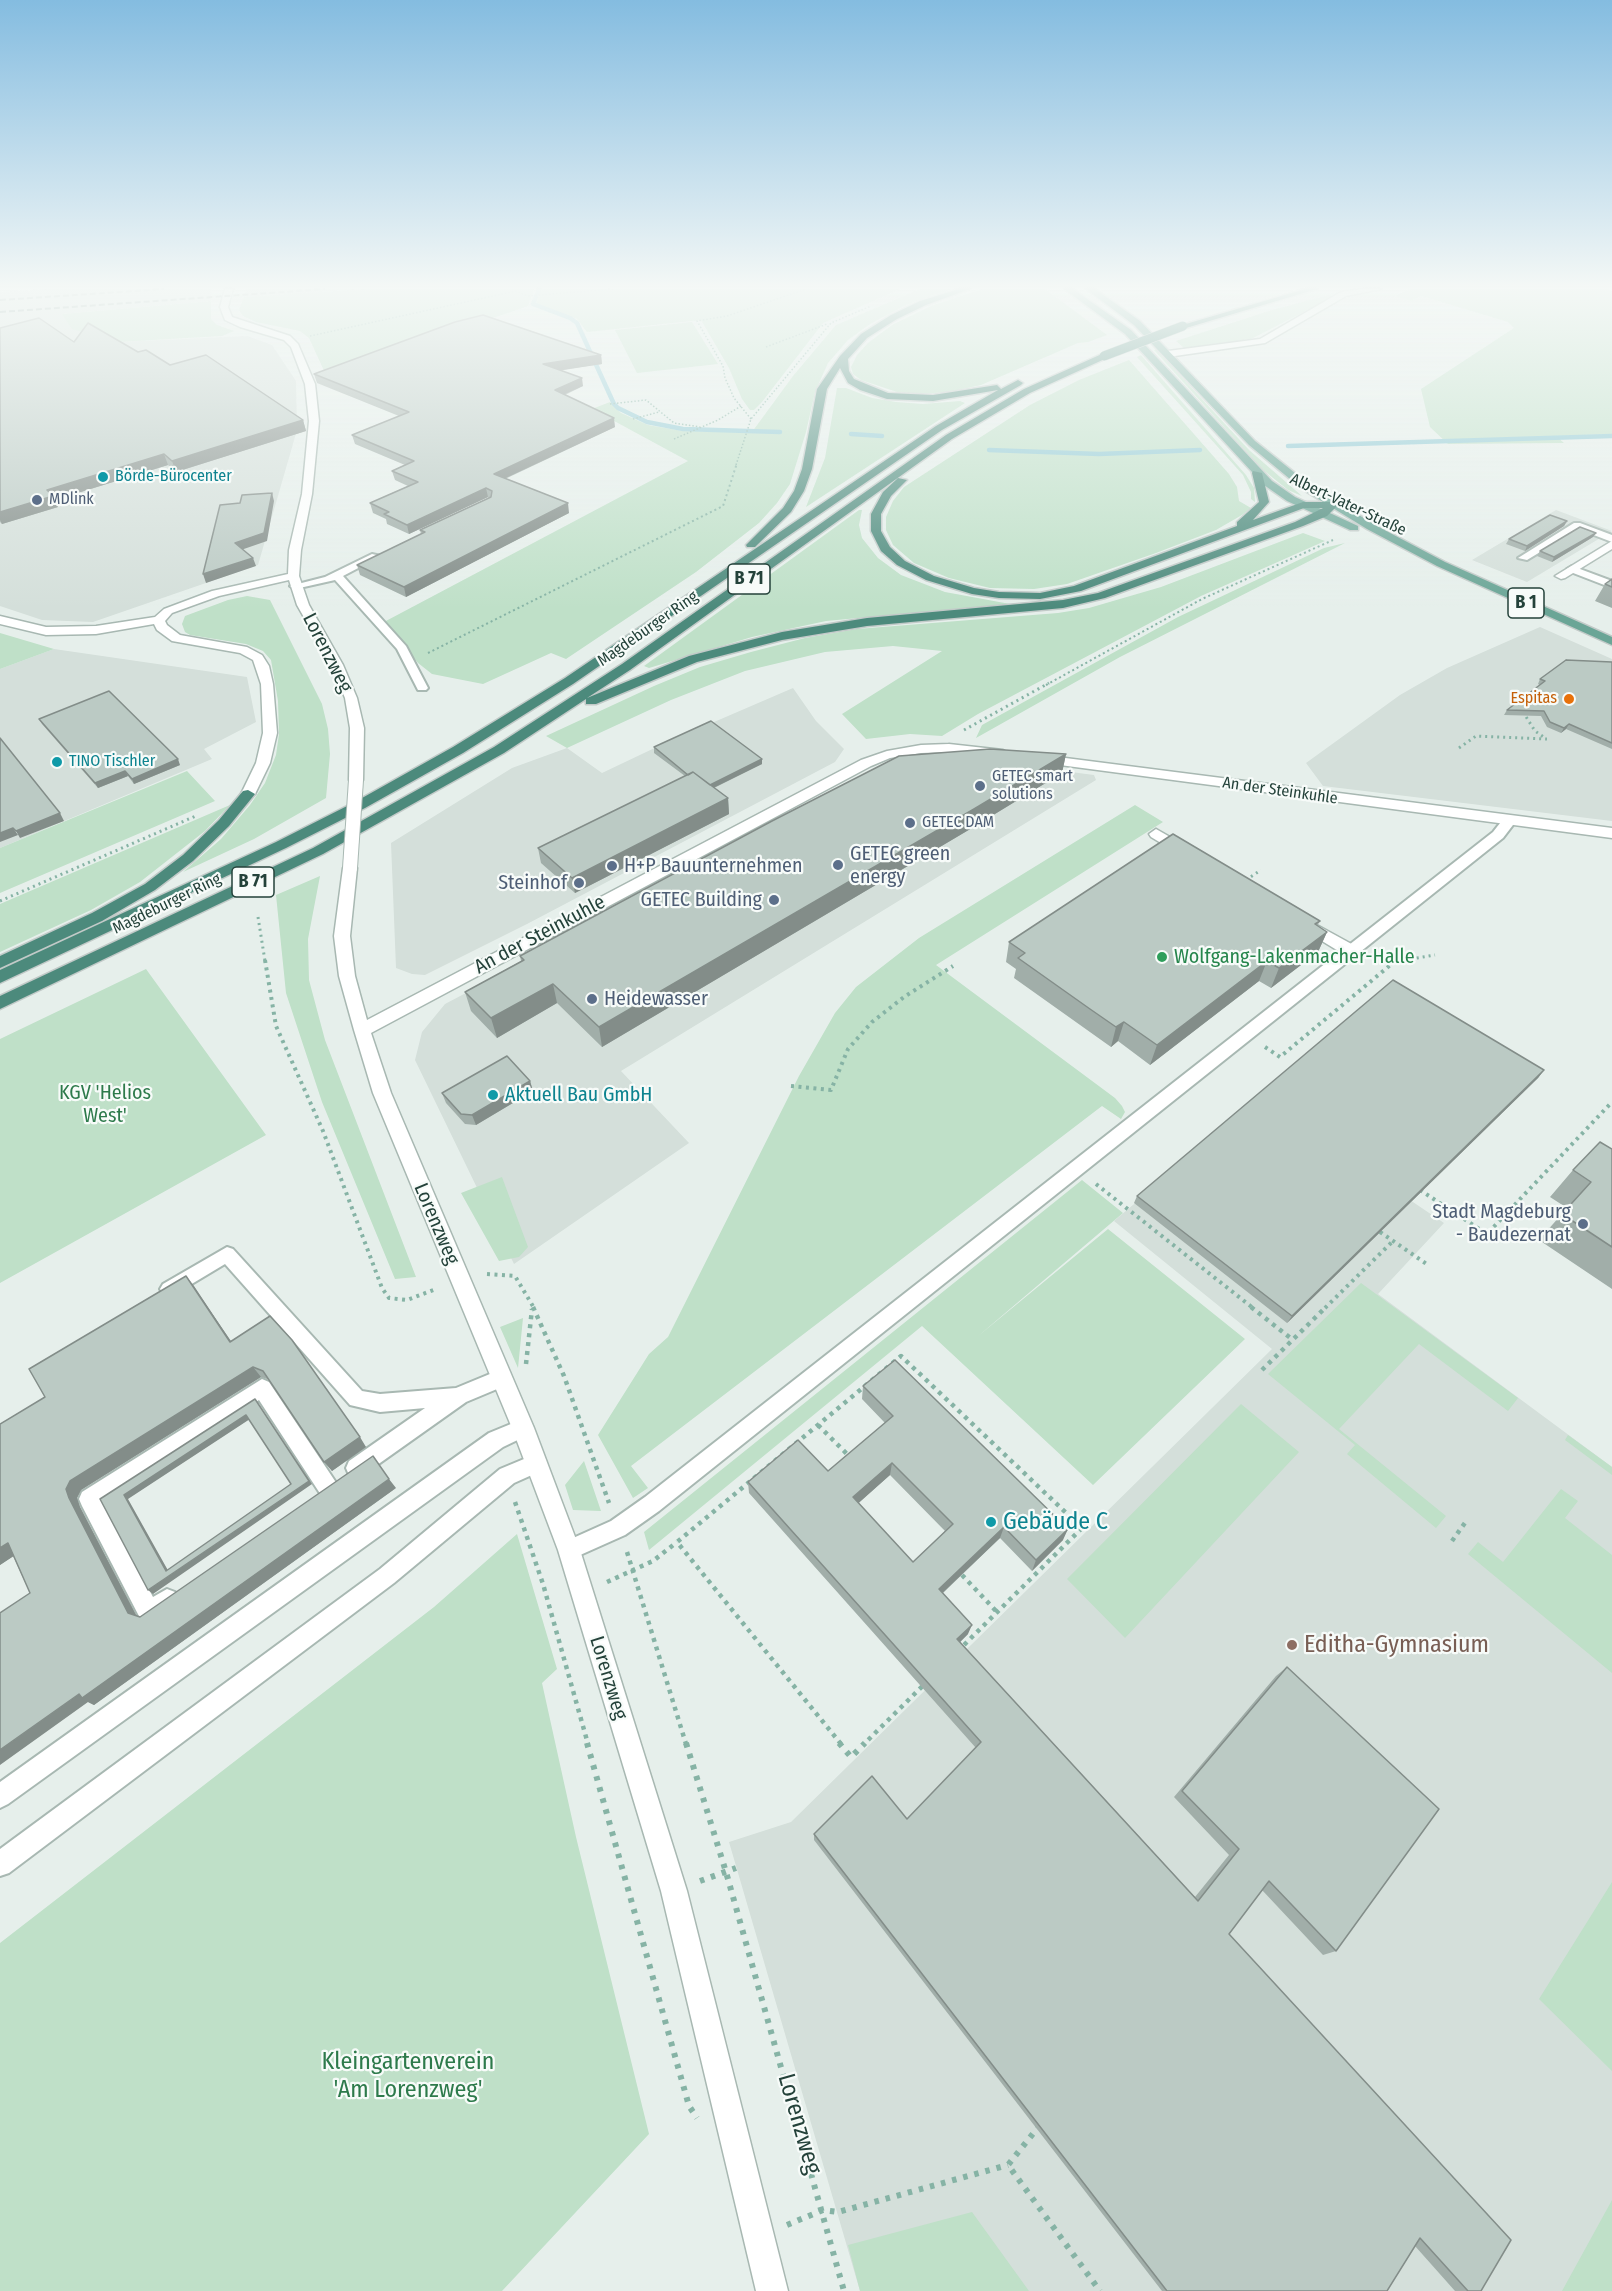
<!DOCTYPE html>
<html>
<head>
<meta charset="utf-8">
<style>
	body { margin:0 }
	canvas { display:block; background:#e6efeb }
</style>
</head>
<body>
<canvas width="1612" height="2291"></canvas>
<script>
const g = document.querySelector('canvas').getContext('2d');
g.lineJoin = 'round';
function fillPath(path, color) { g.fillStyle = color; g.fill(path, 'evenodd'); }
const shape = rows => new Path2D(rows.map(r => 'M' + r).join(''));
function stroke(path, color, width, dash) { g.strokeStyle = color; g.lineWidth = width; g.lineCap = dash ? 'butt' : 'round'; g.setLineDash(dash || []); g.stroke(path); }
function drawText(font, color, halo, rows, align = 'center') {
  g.font = font + ' "Fira Sans Condensed",sans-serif'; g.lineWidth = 4.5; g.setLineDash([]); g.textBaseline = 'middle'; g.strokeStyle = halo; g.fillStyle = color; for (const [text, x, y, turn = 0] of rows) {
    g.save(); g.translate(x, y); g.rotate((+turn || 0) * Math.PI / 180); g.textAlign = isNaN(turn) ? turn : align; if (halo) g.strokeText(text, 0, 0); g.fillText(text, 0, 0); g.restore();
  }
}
fillPath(shape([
	[48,289,212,289,211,301,62,314,118,342,247,336,272,345,296,381,297,430,258,565,93,622,42,620,0,606,0,292],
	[246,289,365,289,244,297],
	[1556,510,1612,531,1527,582,1472,560],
	[1540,627,1612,659,1612,821,1323,786,1306,763,1400,695,1447,668],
	[54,649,247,677,256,722,204,749,212,759,0,848,0,669],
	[793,688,816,721,844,749,835,762,527,924,425,975,412,974,396,968,391,843,512,768,567,748,602,773,663,744],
	[978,760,1094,775,1096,780,621,1071,689,1143,514,1264,415,1060,422,1032,445,1004,879,775],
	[1259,1098,1444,1223,1378,1294,1612,1467,1612,2291,860,2291,729,1842,791,1822,1272,1349,1114,1221]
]), '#d4dfda');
fillPath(shape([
	[365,289,534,289,528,306,326,375,309,338,300,331,256,322,243,316,239,310,244,297],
	[541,289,900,289,823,323,762,402,754,410,750,410,742,399,729,368,701,320,587,332,577,319,536,304],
	[920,289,951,289,906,305,870,324,848,340,828,363,815,392,806,432,790,484,777,503,759,523,696,572,566,659,551,653,483,684,432,674,418,663,384,622,688,461,592,409,610,402,621,413,648,425,683,431,752,432,793,376,836,325],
	[982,289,1045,289,1107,335,1088,342,1078,343,981,385,949,392,919,394,897,392,861,380,853,374,851,367,857,355,868,343,892,325,931,306],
	[1410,289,1608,289,1612,291,1612,434,1556,436,1564,443,1448,444,1430,427,1421,389,1514,328,1508,322,1422,296,1411,301,1395,296],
	[1328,295,1333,297,1251,339,1184,348,1176,341,1269,311],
	[211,301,211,319,217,325,234,331,222,336,118,342,72,329,62,314],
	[692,322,718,364,637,373,615,330],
	[1156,349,1249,450,1302,496,1288,490,1262,469,1154,350],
	[1141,355,1246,475,1254,488,1255,502,1251,499,1251,492,1243,475,1137,357],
	[1129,360,1229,474,1237,487,1239,501,1251,508,1242,515,1216,530,1156,553,1067,584,1034,589,990,588,949,578,914,563,893,545,886,530,886,517,893,501,904,487,1030,405,1079,380],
	[837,388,846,388,872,398,896,402,923,404,960,401,965,403,806,507,825,458],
	[859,510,862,510,859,525,862,538,878,558,901,575,945,592,1010,604,826,621,752,637,649,668,644,666],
	[1303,533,1325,541,1201,596,978,714,942,736,910,734,866,739,842,714,942,651,893,646,825,652,745,671,671,700,567,748,546,736,654,686,700,667,751,652,805,638,857,629,1058,613,1089,608,1161,587],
	[1345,543,1120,657,976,738,982,725,1178,617,1324,548],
	[247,596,270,600,322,704,328,729,330,754,326,798,254,839,183,872,221,839,250,805,265,783,276,755,279,734,278,701,271,660,263,651,246,644,190,635,185,632,182,624,185,616,228,600],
	[0,633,54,649,0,669],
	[187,771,215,801,0,893,0,848],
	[230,805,205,831,140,882,91,910,0,952,0,904],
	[1135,805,1163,822,936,965,1115,1098,1122,1106,1125,1112,1121,1119,1102,1106,631,1466,648,1488,633,1498,598,1435,649,1354,668,1337,799,1076,835,1013,856,987,919,938],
	[320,876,308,939,309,980,325,1040,416,1277,395,1279,322,1102,286,993,276,895],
	[146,969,266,1135,0,1283,0,1039],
	[502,1177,528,1247,519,1257,499,1261,461,1193],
	[1082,1180,1123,1213,977,1337,1108,1229,1245,1339,1093,1485,922,1326,649,1550,644,1532],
	[1361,1283,1518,1398,1508,1411,1419,1344,1339,1429,1446,1516,1436,1528,1347,1454,1355,1445,1268,1374],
	[523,1318,518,1368,500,1327],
	[1241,1404,1299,1452,1125,1638,1067,1579],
	[1568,1435,1612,1467,1612,1475,1565,1440],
	[584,1461,601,1511,573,1510,565,1485],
	[1561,1489,1578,1501,1565,1518,1612,1555,1612,1673,1468,1554,1478,1542,1503,1562],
	[517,1534,557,1669,542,1683,576,1837,649,2134,502,2291,0,2291,0,1943,434,1607],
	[1612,1882,1612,2071,1539,1999],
	[1612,2200,1612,2291,1562,2291],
	[972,2212,1029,2291,860,2291,848,2245]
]), '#bfe0c8');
stroke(shape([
	[539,289,533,304,570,318,577,323,614,404,618,408,647,422,683,429,780,432],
	[851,434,882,436],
	[1288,446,1612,436],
	[989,450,1099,454,1200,450]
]), '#8ec9d4', 4.5);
const service = shape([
	[1574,523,1580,523,1612,535,1612,542,1578,529,1527,560,1518,558,1574,523],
	[372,554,381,556,343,576,406,646,428,688,426,690,418,690,397,649,335,580,295,589,290,586,325,577,372,554],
	[1572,566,1612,581,1612,588,1568,571,1567,569,1572,566],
	[1509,817,1516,821,1503,838,659,1511,625,1535,569,1560,562,1557,559,1550,562,1543,611,1521,645,1497,1493,832,1504,818,1509,817],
	[227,1247,233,1249,362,1391,380,1394,456,1388,502,1369,509,1372,511,1378,509,1384,466,1402,363,1475,356,1478,349,1475,346,1468,349,1461,425,1408,380,1412,350,1405,225,1264,175,1294,169,1297,163,1294,160,1289,163,1284,227,1247],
	[262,1379,269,1382,335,1481,338,1488,335,1495,328,1498,321,1495,259,1400,102,1502,153,1597,167,1589,175,1592,178,1600,175,1608,157,1620,149,1623,141,1620,82,1506,79,1499,82,1492,262,1379],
	[523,1419,530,1422,533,1428,530,1434,503,1447,8,1804,0,1808,0,1782,489,1433,523,1419],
	[536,1454,543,1456,546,1463,543,1470,514,1483,394,1583,9,1873,0,1876,0,1849,380,1569,500,1469,536,1454]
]);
const pedestrian = shape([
	[1156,829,1191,849,1193,852,1191,855,1181,855,1151,837,1149,834,1156,829],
	[1304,918,1357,947,1359,951,1357,955,1345,955,1299,927,1296,923,1299,919,1304,918]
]);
const minor = shape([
	[225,289,233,289,228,307,232,317,290,336,298,344,315,384,319,421,312,494,301,550,299,576,309,605,343,665,357,698,364,728,363,780,361,783,356,784,349,780,350,728,345,698,331,665,297,605,289,580,219,596,172,613,165,621,167,625,180,635,247,647,262,655,269,666,273,684,277,733,270,763,255,794,248,798,241,794,256,763,263,733,261,684,253,660,240,653,172,641,157,630,154,624,96,634,46,635,0,624,0,616,46,627,96,626,155,617,164,609,212,591,288,574,289,550,302,494,309,421,305,384,291,347,284,340,240,327,225,320,220,307,225,289],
	[1363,289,1381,289,1346,296,1265,343,1168,357,1164,354,1168,351,1260,339,1341,292,1363,289],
	[1612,541,1612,549,1565,578,1561,579,1555,576,1612,541],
	[949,744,1003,750,1010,754,1003,758,949,752,921,753,890,758,871,766,371,1033,391,1093,534,1428,580,1550,687,1891,788,2291,756,2291,661,1891,558,1550,512,1428,373,1093,354,1030,339,976,334,936,343,868,350,863,357,868,350,936,355,976,367,1020,861,760,887,751,921,745,949,744],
	[1042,755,1612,828,1612,838,1037,762,1035,759,1042,755]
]);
const primary = shape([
	[1064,289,1073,289,1131,330,1272,481,1295,497,1358,526,1358,530,1350,530,1287,501,1264,485,1125,334,1064,289],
	[1086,289,1095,289,1140,321,1255,441,1310,485,1375,525,1445,562,1612,637,1612,645,1437,566,1367,529,1302,489,1249,445,1134,325,1086,289]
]);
const trunk = shape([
	[959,289,970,289,926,305,897,319,867,338,848,359,849,371,854,379,888,393,933,395,997,385,1001,389,1018,380,1023,383,1021,385,942,430,573,684,463,753,365,808,286,848,0,983,0,970,276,842,355,802,453,747,565,678,936,426,998,390,933,401,887,399,860,390,848,383,840,368,827,389,812,469,804,491,791,512,755,547,747,547,746,545,783,508,794,491,802,469,817,389,840,356,861,334,891,315,920,301,959,289],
	[1305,289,1317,289,1186,328,1179,326,1305,289],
	[1104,353,1108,356,1107,358,1030,393,952,439,630,670,587,698,689,656,782,632,867,618,1063,600,1098,593,1295,522,1323,508,1304,508,1081,591,1040,599,999,598,972,594,926,580,897,565,881,551,871,531,871,514,883,492,898,478,907,480,891,496,881,514,881,531,890,547,905,561,934,576,974,588,999,592,1040,593,1074,586,1237,526,1237,522,1259,502,1252,473,1253,471,1262,473,1269,502,1253,520,1303,502,1333,502,1338,505,1327,516,1303,526,1105,598,1063,608,867,626,782,640,697,662,596,704,586,704,586,699,504,753,323,854,0,1009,0,996,313,848,494,747,622,664,946,435,1024,389,1104,353],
	[248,790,255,794,229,826,193,861,155,890,102,921,0,968,0,956,92,913,145,884,183,855,219,820,243,791,248,790]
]);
stroke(service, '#a8b8b2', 4);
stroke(pedestrian, '#a8b8b2', 3);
stroke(minor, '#a8b8b2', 3);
stroke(primary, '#c2cac8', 3);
stroke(trunk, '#c2cac8', 3);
stroke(shape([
	[310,336,516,291,528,296,613,289],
	[766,347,827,324],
	[610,404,646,400,674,423,700,427],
	[633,419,659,412],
	[751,419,734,398,725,378,723,366,697,321,727,316,806,289],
	[674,439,718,420,741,406],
	[736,465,751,419,831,323,871,306]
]), '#86b3a5', 1.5, [1.5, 2]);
stroke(shape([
	[428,653,723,506,737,463],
	[1046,685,1202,599,1333,540]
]), '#86b3a5', 2, [2, 3]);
stroke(shape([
	[1523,712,1535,731,1545,738],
	[964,730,1049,683],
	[1459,748,1476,736,1547,739],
	[1246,880,1261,870],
	[0,901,198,815],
	[258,917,265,961],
	[1382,955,1393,961],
	[1399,961,1435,955]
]), '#86b3a5', 3, [2, 4]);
stroke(shape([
	[265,960,276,1026,323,1131,382,1288,389,1298,407,1300,436,1289],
	[1390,960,1394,962],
	[1265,1047,1280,1057,1394,962,1408,960],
	[791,1086,831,1090,848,1049,872,1022,904,997,953,966],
	[1096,1184,1253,1308],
	[1420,1190,1487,1234,1612,1102],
	[1380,1232,1428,1265],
	[487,1274,515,1276,534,1308],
	[1325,1308,1393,1241]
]), '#86b3a5', 4, [3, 4.5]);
stroke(shape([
	[533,1307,564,1376,609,1503],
	[1251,1307,1293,1340],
	[526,1364,532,1309],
	[1262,1370,1326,1307],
	[818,1425,851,1458],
	[515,1502,543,1584,588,1744],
	[1452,1541,1467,1520],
	[627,1552,686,1744],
	[962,1575,997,1612],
	[607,1582,653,1561,677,1542],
	[841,1744,677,1542,901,1356,1082,1528,864,1744]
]), '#86b3a5', 4.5, [4, 5]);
stroke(shape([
	[587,1743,689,2106,697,2118],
	[686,1743,726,1872,844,2291],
	[839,1743,851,1757,865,1743],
	[700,1881,736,1868],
	[1040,2125,1008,2165,1100,2291],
	[787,2225,823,2210,838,2212,1008,2165]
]), '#86b3a5', 6, [4.5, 7]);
fillPath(service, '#fff');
fillPath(pedestrian, '#fff');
fillPath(minor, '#fff');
fillPath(primary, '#6aa596');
fillPath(trunk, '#4c8a7c');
stroke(shape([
	[0,300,164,289],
	[0,312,325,289]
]), '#5f7d75', 2, [6, 3]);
const minorBridge = shape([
	[350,868,356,780]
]);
const trunkBridge = shape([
	[1104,356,1183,326]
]);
stroke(minorBridge, '#a8b8b2', 16, []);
stroke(trunkBridge, '#c2cac8', 10, []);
stroke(minorBridge, '#fff', 14);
stroke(trunkBridge, '#4c8a7c', 9);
fillPath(shape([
	[0,328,74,342,138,352,303,420,306,431,176,472,168,465,55,500,58,507,2,524,0,522],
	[601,355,602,364,561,370,583,386,565,395,615,427,505,479,569,513,406,597,360,575,357,565,421,534,420,530,489,498,488,497,409,534,387,524,386,519,373,513,370,503,408,486,395,480,392,471,405,465,355,444,352,435,399,416,317,383,314,374],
	[1567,521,1564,526,1525,551,1506,544,1509,539],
	[1593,537,1552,562,1537,556,1540,551],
	[1612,579,1612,608,1595,601,1605,584],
	[1612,662,1612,749,1566,729,1561,733,1547,727,1541,716,1504,715,1507,710,1540,685,1538,684,1540,679],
	[39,719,180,765,134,784,128,776,98,788,42,724],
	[654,747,762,764,714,788,728,798,729,814,575,893,541,863,538,848,685,776,654,753],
	[1066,754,1062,773,972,828,602,1047,557,1003,497,1038,471,1011,465,992,521,961,520,956],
	[1320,921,1317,926,1327,932,1318,952,1271,988,1259,981,1150,1065,1118,1041,1111,1047,1014,978,1016,969,1006,962,1009,942],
	[1544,1070,1538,1078,1287,1323,1134,1203,1137,1196],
	[530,1081,533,1091,476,1125,465,1124,446,1103,442,1093],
	[1612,1149,1612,1289,1539,1240,1567,1208,1550,1197,1573,1170],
	[186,1276,231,1341,366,1447,332,1471,270,1380,261,1377,81,1490,77,1498,80,1507,137,1616,140,1617,396,1488,94,1705,88,1702,30,1593,13,1556,0,1565,0,1424,45,1397],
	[863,1386,1063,1540,1032,1571,1000,1538,943,1593,968,1634,960,1642,1195,1897,1229,1855,1174,1797,1276,1676,1287,1667,1336,1951,1323,1955,1262,1890,1229,1934,1481,2291,1455,2291,1415,2246,1387,2291,1162,2291,814,1840,814,1834,907,1819,976,1748,749,1493,748,1482,828,1471,885,1423,862,1399],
	[890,1475,945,1531,913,1562,858,1503]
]), '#a1aea9');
fillPath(shape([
	[601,355,602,364,544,373,543,364],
	[582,378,583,386,556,398,555,390],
	[614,418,615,427,495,483,494,474],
	[303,420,306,431,176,472,172,461],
	[164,454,168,465,55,500,58,507,2,524,0,520,0,512,47,490],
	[486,488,488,497,409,534,407,525],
	[272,493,274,501,267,541,238,551,235,543],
	[568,503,569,513,406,597,404,587],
	[1567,521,1564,526,1525,551,1527,546],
	[1596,533,1593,537,1552,562,1554,557],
	[253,558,256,566,206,583,203,574],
	[1569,724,1566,729,1561,733,1564,728],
	[1066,754,1062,773,972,828,602,1047,599,1027],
	[178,759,180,765,134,784,132,779],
	[762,759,762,764,705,792,705,787],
	[125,771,128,776,98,788,95,783],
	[728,798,729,814,575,893,572,878],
	[60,813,64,821,20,838,16,831],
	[13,828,18,835,0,842,0,833],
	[1327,932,1318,952,1271,988,1279,968],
	[1267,961,1259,981,1150,1065,1157,1045],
	[553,984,557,1003,497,1038,491,1018],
	[1124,1022,1118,1041,1111,1047,1116,1027],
	[1544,1070,1538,1078,1287,1323,1292,1316],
	[530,1081,533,1091,476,1125,472,1115],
	[186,1276,194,1286,238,1352,230,1342],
	[253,1367,261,1377,81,1490,77,1498,80,1507,139,1621,128,1613,69,1498,66,1489,70,1481],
	[255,1399,312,1484,153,1594,148,1590,309,1481],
	[246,1415,250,1419,128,1499,170,1574,166,1571,124,1495],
	[360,1437,366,1447,332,1471,324,1462],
	[892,1463,890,1475,852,1509,853,1497],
	[389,1479,396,1488,94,1705,88,1702,0,1765,0,1750,79,1694],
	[1004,1527,1000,1538,936,1599,939,1589],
	[1068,1529,1063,1540,1032,1571,1036,1560],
	[8,1543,20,1552,0,1565,0,1548],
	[972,1625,968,1634,954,1648,957,1639]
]), '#838d89');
const building = shape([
	[483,315,601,355,543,364,582,378,555,390,614,418,494,474,568,503,404,587,357,565,425,532,420,530,491,497,492,491,486,488,407,525,384,514,389,512,370,503,418,482,392,471,414,461,352,435,409,412,314,374,455,322,483,315],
	[39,318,74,342,88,323,138,352,146,350,170,365,206,355,303,420,172,461,164,454,47,490,53,496,0,512,0,328,39,318],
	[272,493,264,533,235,543,253,558,203,574,220,505,240,503,242,495,272,493],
	[1550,515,1567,521,1527,546,1509,539,1550,515],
	[1580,527,1596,533,1554,557,1540,551,1580,527],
	[1612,579,1612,587,1605,584,1612,579],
	[1566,660,1612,662,1612,743,1569,724,1564,728,1550,722,1544,711,1507,710,1545,681,1540,679,1566,660],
	[109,691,178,759,132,779,125,771,95,783,39,719,109,691],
	[711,721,762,759,710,785,693,772,688,775,654,747,711,721],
	[0,738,60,813,16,831,13,828,0,833,0,738],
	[990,749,1066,754,974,809,599,1027,553,984,491,1018,465,992,524,960,520,956,772,821,899,756,990,749],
	[693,772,728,798,572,878,538,848,693,772],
	[1173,834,1320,921,1315,924,1327,932,1279,968,1267,961,1157,1045,1124,1022,1116,1027,1090,1009,1018,958,1025,953,1009,942,1173,834],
	[1393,980,1544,1070,1292,1316,1137,1196,1393,980],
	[507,1056,530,1081,472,1115,461,1114,442,1093,507,1056],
	[1600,1142,1612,1149,1612,1247,1562,1214,1591,1182,1573,1170,1600,1142],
	[186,1276,230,1342,270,1316,292,1340,360,1437,324,1462,263,1371,253,1367,70,1481,66,1489,69,1498,128,1613,140,1617,373,1456,389,1479,82,1698,79,1694,0,1750,0,1613,30,1593,8,1543,0,1548,0,1424,45,1397,29,1369,186,1276],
	[895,1360,1068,1529,1036,1560,1004,1527,939,1589,972,1625,957,1639,1198,1901,1239,1849,1182,1791,1287,1667,1439,1809,1336,1951,1269,1881,1229,1934,1511,2240,1481,2291,1468,2291,1420,2238,1387,2291,1167,2291,814,1834,872,1776,907,1819,981,1742,748,1482,798,1440,828,1471,893,1416,863,1386,895,1360],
	[892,1463,953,1524,913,1562,853,1497,892,1463],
	[255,1399,309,1481,148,1590,100,1499,255,1399],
	[246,1415,291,1484,166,1571,124,1495,246,1415]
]);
fillPath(building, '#bbcac4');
stroke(building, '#838d89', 1.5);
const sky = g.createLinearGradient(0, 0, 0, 609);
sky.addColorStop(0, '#84bce0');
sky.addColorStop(0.47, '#f4f8f6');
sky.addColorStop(1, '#f4f8f600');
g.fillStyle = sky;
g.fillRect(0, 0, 1612, 609);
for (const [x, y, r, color] of [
	[103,477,6,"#0f9aa8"],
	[37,500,6,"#5c6f8a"],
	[1569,699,6,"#e8710a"],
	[57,762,6,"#0f9aa8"],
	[980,786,6,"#5c6f8a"],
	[910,823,6,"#5c6f8a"],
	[838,865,6,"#5c6f8a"],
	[612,866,6,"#5c6f8a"],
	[579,883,6,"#5c6f8a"],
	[774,900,6,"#5c6f8a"],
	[1162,957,6,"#2e9e5b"],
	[592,999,6,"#5c6f8a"],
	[493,1095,6,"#0f9aa8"],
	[1583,1224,6,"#5c6f8a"],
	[991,1522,6,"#0f9aa8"],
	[1292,1645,6,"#8d6e63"]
]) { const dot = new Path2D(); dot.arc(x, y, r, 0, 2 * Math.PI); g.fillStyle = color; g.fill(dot); stroke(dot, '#f7fbf9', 2); }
drawText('16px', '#0d838f', '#f7fbf9', [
	["Börde-Bürocenter",115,477],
	["TINO Tischler",69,762]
], 'left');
drawText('16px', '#4e5e75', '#f7fbf9', [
	["MDlink",49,500],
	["GETEC smart",992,777],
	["solutions",992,795],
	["GETEC DAM",922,823]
], 'left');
drawText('16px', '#24423a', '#f7fbf9', [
	["Albert-Vater-Straße",1348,505,25],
	["Magdeburger Ring",648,629,-35],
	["An der Steinkuhle",1280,791,8],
	["Magdeburger Ring",167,904,-26]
]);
drawText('16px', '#c56008', '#f7fbf9', [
	["Espitas",1557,699]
], 'right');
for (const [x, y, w] of [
	[749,579,42],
	[1526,603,36],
	[253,882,42]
]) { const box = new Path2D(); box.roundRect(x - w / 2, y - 15, w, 30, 4.5); g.fillStyle = '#f7fbf9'; g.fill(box); stroke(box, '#24423a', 1.5); }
drawText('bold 18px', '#24423a', null, [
	["B 71",749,579],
	["B 1",1526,603],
	["B 71",253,882]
]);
drawText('20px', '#24423a', '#f7fbf9', [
	["Lorenzweg",327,653,63],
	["An der Steinkuhle",540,935,-28],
	["Lorenzweg",436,1224,67],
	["Lorenzweg",608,1678,73]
]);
drawText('20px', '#4e5e75', '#f7fbf9', [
	["GETEC green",850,854],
	["energy",850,877],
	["H+P Bauunternehmen",624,866],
	["Steinhof",567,883,"right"],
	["GETEC Building",762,900,"right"],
	["Heidewasser",604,999],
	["Stadt Magdeburg",1571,1212,"right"],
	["- Baudezernat",1571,1235,"right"]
], 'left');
drawText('20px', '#27864d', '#f7fbf9', [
	["Wolfgang-Lakenmacher-Halle",1174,957]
], 'left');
drawText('20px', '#2d7a4b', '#f7fbf9', [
	["KGV 'Helios",105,1093],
	["West'",105,1116]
]);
drawText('20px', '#0d838f', '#f7fbf9', [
	["Aktuell Bau GmbH",505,1095]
], 'left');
drawText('24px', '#0d838f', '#f7fbf9', [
	["Gebäude C",1003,1522]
], 'left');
drawText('24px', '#785e54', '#f7fbf9', [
	["Editha-Gymnasium",1304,1645]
], 'left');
drawText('24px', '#2d7a4b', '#f7fbf9', [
	["Kleingartenverein",408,2062],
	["'Am Lorenzweg'",408,2090]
]);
drawText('24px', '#24423a', '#f7fbf9', [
	["Lorenzweg",799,2124,74]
]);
</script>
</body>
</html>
